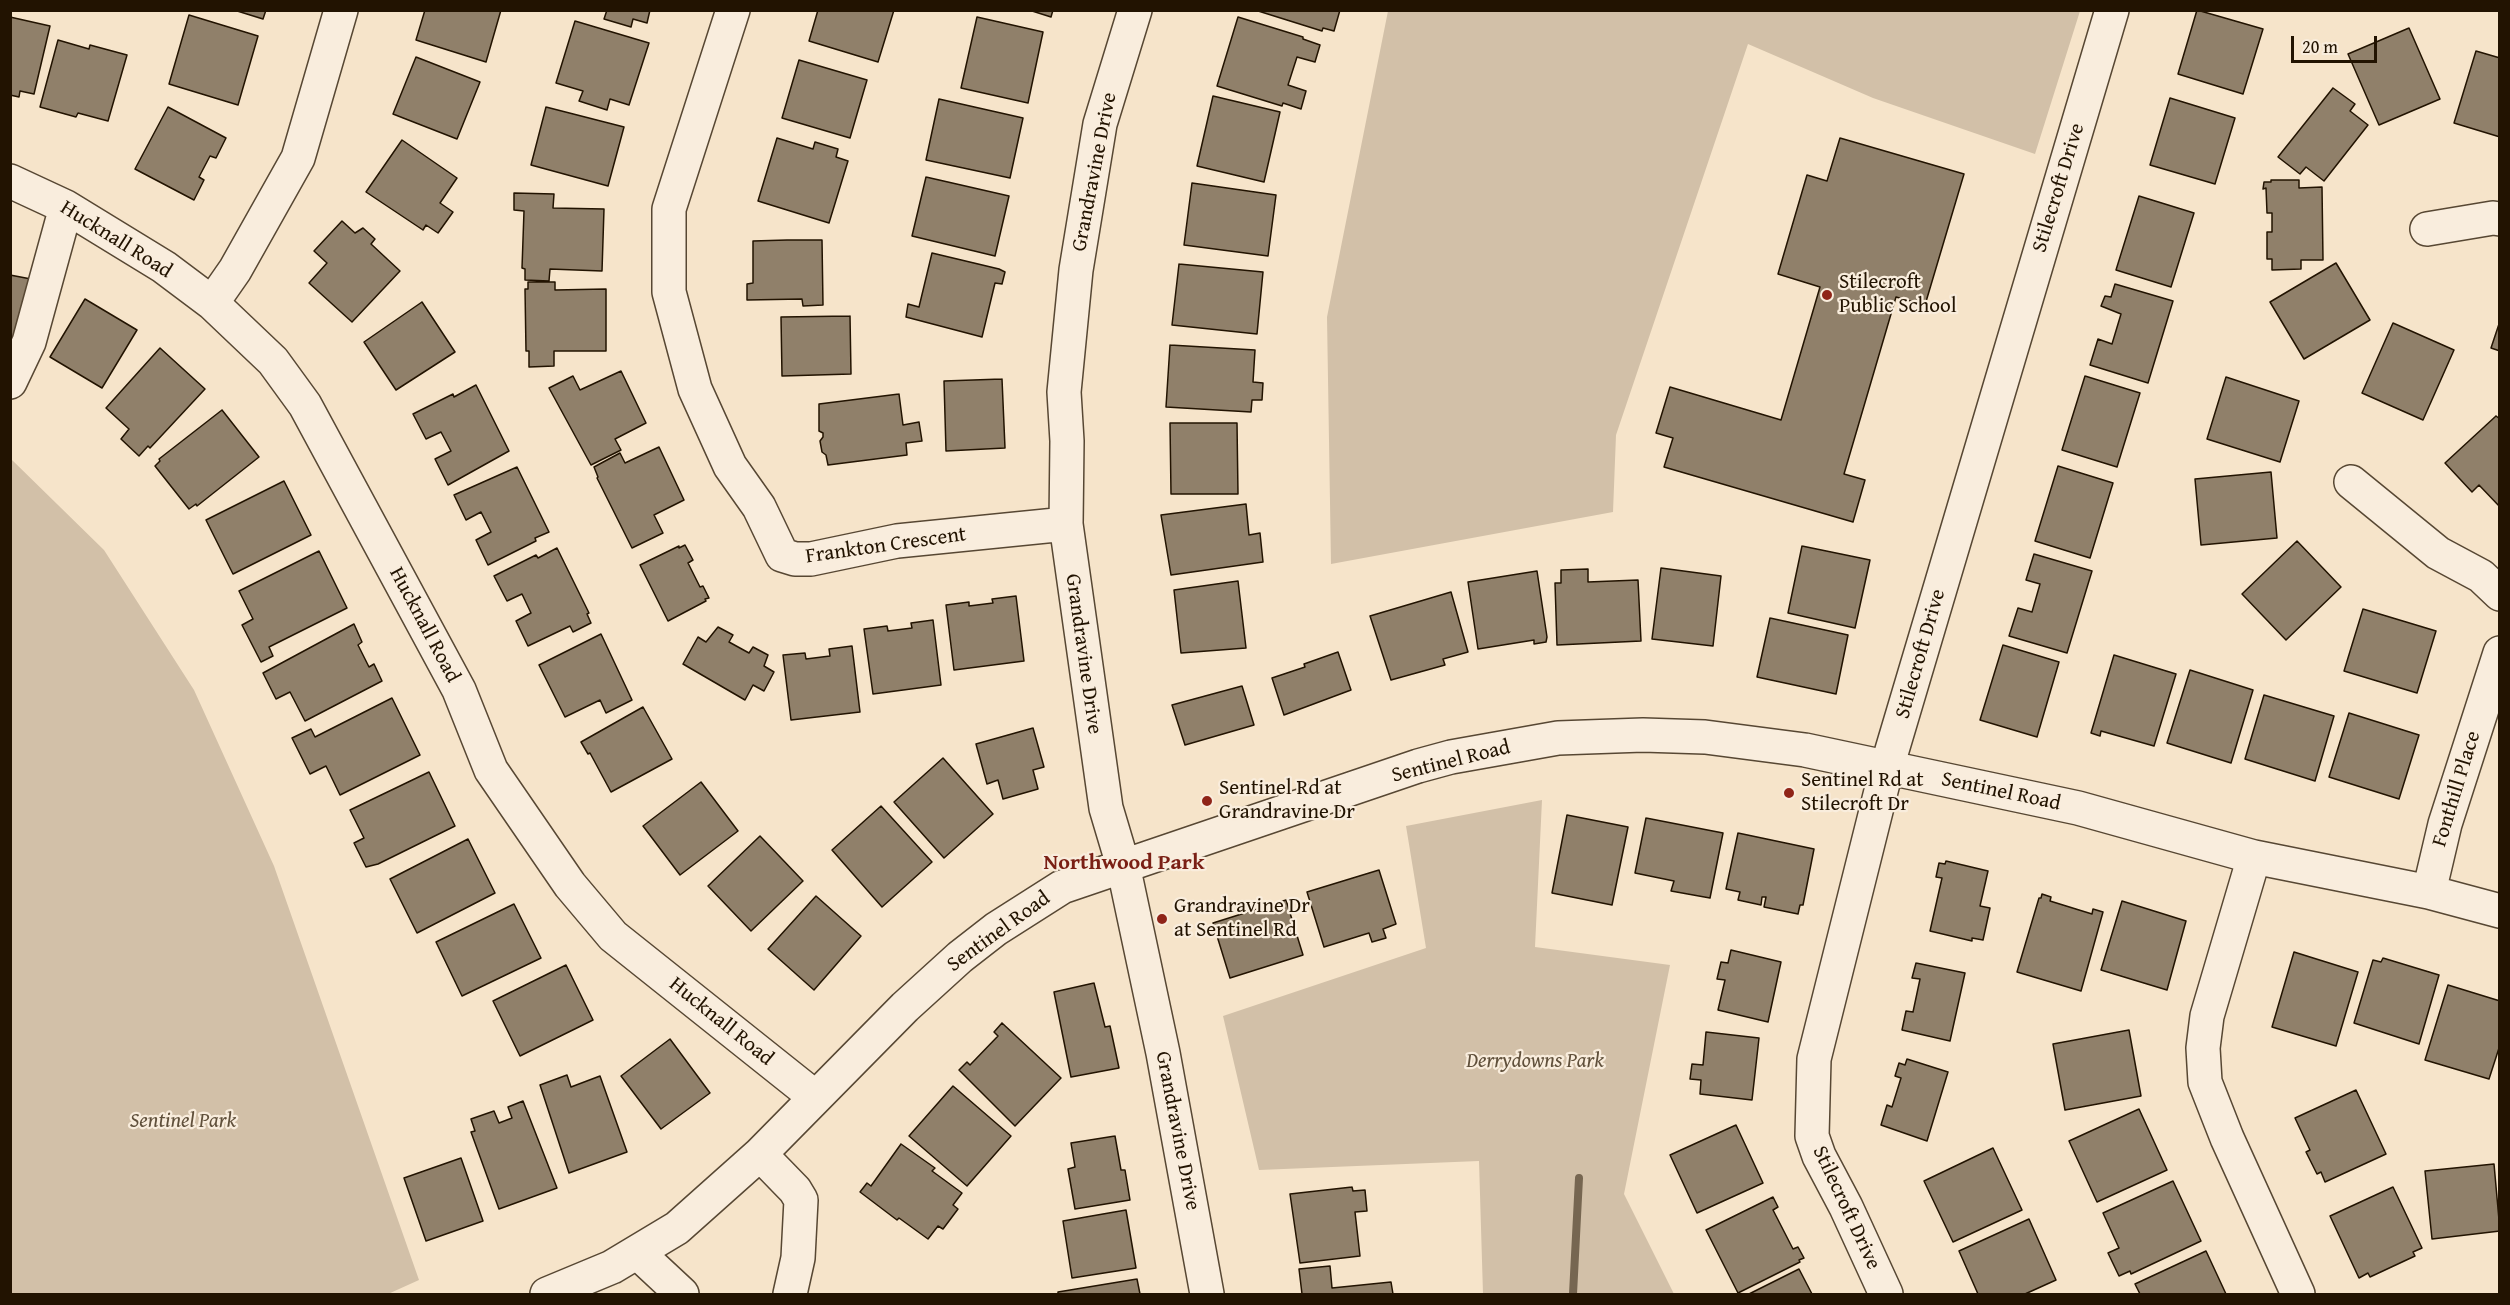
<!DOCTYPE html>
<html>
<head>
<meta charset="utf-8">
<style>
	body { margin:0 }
	#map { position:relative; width:2510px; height:1305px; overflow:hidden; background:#f6e4ca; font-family:"Gentium Book Plus",serif }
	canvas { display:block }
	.frame { position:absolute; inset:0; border:12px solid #221301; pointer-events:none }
	.scale { position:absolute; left:2291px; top:36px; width:86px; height:27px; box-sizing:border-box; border:3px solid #221301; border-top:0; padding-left:8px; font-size:18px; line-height:21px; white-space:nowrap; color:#221301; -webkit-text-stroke:4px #f9eddd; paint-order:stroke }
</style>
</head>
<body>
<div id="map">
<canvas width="2510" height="1305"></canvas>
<div class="frame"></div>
<div class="scale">20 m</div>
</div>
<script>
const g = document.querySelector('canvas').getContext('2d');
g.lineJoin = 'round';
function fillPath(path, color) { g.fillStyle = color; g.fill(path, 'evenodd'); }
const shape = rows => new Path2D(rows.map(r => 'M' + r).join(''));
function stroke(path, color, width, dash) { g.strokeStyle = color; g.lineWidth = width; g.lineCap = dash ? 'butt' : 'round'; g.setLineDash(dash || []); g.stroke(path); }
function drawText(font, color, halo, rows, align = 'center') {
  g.font = font + ' "Gentium Book Plus",serif'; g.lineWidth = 4.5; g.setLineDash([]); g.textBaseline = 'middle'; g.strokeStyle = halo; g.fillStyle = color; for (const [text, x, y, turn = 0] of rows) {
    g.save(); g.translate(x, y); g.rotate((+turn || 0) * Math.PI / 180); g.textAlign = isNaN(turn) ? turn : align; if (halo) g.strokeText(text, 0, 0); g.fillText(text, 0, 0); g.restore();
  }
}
fillPath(shape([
	[1388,11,1388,10,2080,11,2035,154,1873,98,1748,44,1616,435,1613,512,1331,564,1327,317],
	[11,459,104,550,194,690,274,866,419,1280,388,1294,11,1294],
	[1542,800,1535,947,1670,965,1624,1194,1674,1294,1483,1294,1479,1161,1259,1170,1223,1016,1426,948,1406,826]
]), '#d2c0a8');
stroke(shape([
	[1573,1294,1579,1178]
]), '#766651', 8);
const building = shape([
	[234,10,266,10,263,19,234,10],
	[425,10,501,10,486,62,416,40,425,10],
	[607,10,650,10,647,23,633,19,631,27,604,19,607,10],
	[818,10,894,10,878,62,809,41,818,10],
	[1029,10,1053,10,1051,17,1029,10],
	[1255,10,1340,10,1334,31,1323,28,1322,31,1255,10],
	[2197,10,2263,29,2243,94,2178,74,2197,10],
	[189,15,258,36,238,105,169,84,189,15],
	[10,17,50,26,34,94,20,91,19,97,10,95,10,17],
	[977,17,1043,32,1028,103,961,88,977,17],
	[1238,17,1303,37,1303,39,1320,45,1315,62,1297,57,1288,85,1306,91,1301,109,1283,103,1282,106,1217,86,1238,17],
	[575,21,649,43,629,105,610,99,607,110,579,101,583,91,556,83,575,21],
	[2409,28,2440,99,2379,125,2348,54,2409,28],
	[58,40,89,49,90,45,127,55,108,121,78,113,76,117,40,107,58,40],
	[2476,51,2500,58,2500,137,2454,123,2476,51],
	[416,57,480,82,457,139,393,114,416,57],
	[799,60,867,80,850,138,782,118,799,60],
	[2333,88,2355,104,2350,111,2368,125,2324,181,2306,167,2300,174,2278,157,2333,88],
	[1213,96,1280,112,1264,182,1197,166,1213,96],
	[2170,98,2235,118,2215,184,2150,165,2170,98],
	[939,99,1023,118,1010,178,926,160,939,99],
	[168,107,226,138,216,158,210,156,199,177,204,180,194,200,135,169,168,107],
	[546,107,624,127,608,186,531,165,546,107],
	[777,138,813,149,815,142,838,149,836,157,848,161,829,223,758,201,777,138],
	[1840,138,1964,174,1925,305,1896,297,1844,474,1865,480,1853,522,1664,467,1673,438,1656,433,1670,387,1781,420,1820,287,1778,274,1807,175,1827,181,1840,138],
	[402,140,457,178,440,203,453,212,438,233,426,225,423,230,366,192,402,140],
	[926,177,1009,196,995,256,912,236,926,177],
	[2271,180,2299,180,2299,188,2322,187,2323,260,2301,260,2301,269,2272,270,2272,259,2267,259,2267,232,2272,232,2272,213,2267,213,2266,188,2263,189,2264,182,2271,182,2271,180],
	[1192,183,1276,195,1268,256,1184,245,1192,183],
	[514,193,554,194,553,208,604,209,602,271,550,269,549,281,525,280,525,269,522,268,524,211,514,210,514,193],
	[2139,196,2194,213,2171,287,2116,270,2139,196],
	[342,221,355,233,363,228,375,239,371,244,400,271,352,322,309,283,327,263,314,251,342,221],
	[787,240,822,240,823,305,803,306,802,299,747,300,747,284,753,283,753,241,787,240],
	[932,253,999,269,1005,272,1002,284,995,283,982,337,906,317,908,304,919,307,932,253],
	[2336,263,2370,320,2304,359,2270,302,2336,263],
	[1179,264,1263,272,1257,334,1172,325,1179,264],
	[10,275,31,279,21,319,10,345,10,275],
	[528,282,555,282,555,290,606,289,606,351,554,351,554,366,529,367,529,351,526,351,525,289,528,289,528,282],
	[2115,284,2173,301,2148,383,2090,365,2098,339,2112,344,2121,314,2101,306,2105,296,2111,297,2115,284],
	[85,299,137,330,102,388,50,357,85,299],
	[422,302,455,352,396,390,364,342,422,302],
	[850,316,851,374,782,376,781,317,850,316],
	[2500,321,2500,351,2491,348,2500,321],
	[2393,323,2454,350,2423,420,2362,393,2393,323],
	[1170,345,1255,350,1253,382,1263,383,1262,400,1252,400,1251,412,1166,407,1170,345],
	[160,348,205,389,150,448,148,446,139,456,121,439,129,429,106,408,160,348],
	[621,371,646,423,615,439,621,450,591,465,549,388,573,376,580,390,621,371],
	[2085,376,2140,393,2117,467,2062,450,2085,376],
	[2226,377,2299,401,2280,462,2207,439,2226,377],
	[1002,379,1005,448,946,451,944,381,1002,379],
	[476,385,509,451,448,485,435,459,451,451,441,432,426,439,413,414,453,394,454,397,476,385],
	[899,394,903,425,919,422,922,441,906,443,907,455,828,465,826,455,822,452,820,441,823,437,823,433,819,431,819,404,899,394],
	[222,410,259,457,197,506,196,504,189,509,155,466,160,461,159,459,222,410],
	[2496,416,2500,419,2500,507,2479,485,2472,492,2445,463,2496,416],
	[1170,423,1237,423,1238,494,1171,494,1170,423],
	[659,447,684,500,654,515,663,533,632,548,597,478,598,477,594,467,620,453,625,463,659,447],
	[2058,466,2113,483,2090,558,2035,541,2058,466],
	[517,467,549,532,535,538,536,541,488,565,476,540,491,532,481,512,466,520,454,495,517,467],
	[2271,472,2277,538,2201,545,2195,479,2271,472],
	[284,481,311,535,233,574,206,520,284,481],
	[1246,504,1249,535,1260,533,1263,562,1171,575,1161,515,1246,504],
	[2297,541,2341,587,2286,640,2242,594,2297,541],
	[685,545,693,560,688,563,700,587,703,586,709,598,705,599,706,601,668,621,640,565,679,546,679,548,685,545],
	[1802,546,1870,560,1855,628,1788,613,1802,546],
	[557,548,589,613,587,614,591,623,573,632,570,626,528,646,516,621,531,613,522,594,507,601,494,576,536,555,538,558,557,548],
	[319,551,347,608,269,647,273,656,261,662,242,625,253,619,239,591,319,551],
	[2034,554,2092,571,2067,653,2009,636,2018,608,2032,612,2040,584,2026,580,2034,554],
	[1661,568,1721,576,1713,646,1652,639,1661,568],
	[1588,569,1588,582,1638,580,1641,641,1557,645,1555,583,1561,583,1561,570,1588,569],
	[1537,571,1547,637,1546,642,1534,644,1534,640,1478,649,1468,582,1537,571],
	[1238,581,1246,648,1181,653,1174,590,1238,581],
	[1451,592,1468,652,1443,659,1445,665,1391,680,1370,616,1451,592],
	[1016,596,1024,661,954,670,946,605,969,602,969,606,993,603,992,599,1016,596],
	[2363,609,2436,631,2417,693,2344,671,2363,609],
	[1770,618,1848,635,1836,694,1757,677,1770,618],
	[933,620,941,685,873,694,864,629,887,626,888,631,912,628,911,623,933,620],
	[354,624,362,642,358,645,369,667,374,664,382,681,305,721,290,692,276,699,263,673,354,624],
	[718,627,733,635,729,642,749,653,753,647,768,655,764,666,774,672,764,691,753,685,745,700,683,664,698,637,706,642,718,627],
	[601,634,632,700,606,713,600,700,565,717,539,665,601,634],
	[2003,645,2059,662,2037,737,1980,720,2003,645],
	[852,646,860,712,791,720,783,655,805,653,806,659,830,656,829,649,852,646],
	[1338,652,1351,690,1284,715,1272,678,1305,667,1304,664,1338,652],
	[2114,655,2176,674,2154,746,2101,731,2100,736,2091,733,2114,655],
	[2190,670,2253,690,2231,763,2167,743,2190,670],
	[1242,686,1254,725,1185,745,1172,705,1242,686],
	[2264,695,2334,716,2315,781,2245,759,2264,695],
	[392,698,420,755,340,795,326,766,310,774,292,738,311,729,315,737,392,698],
	[643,707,672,759,611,792,590,753,588,754,581,742,643,707],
	[2349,713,2419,735,2399,799,2329,777,2349,713],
	[1033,728,1044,767,1033,770,1038,789,1003,799,998,780,987,784,976,744,1033,728],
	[943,758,993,814,944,858,894,802,943,758],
	[429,772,455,826,378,864,366,867,354,843,364,838,350,810,429,772],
	[701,782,738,831,680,875,643,826,701,782],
	[881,806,932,862,882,907,832,850,881,806],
	[1567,815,1628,827,1612,905,1552,893,1567,815],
	[1646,818,1723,833,1710,898,1671,891,1674,881,1635,873,1646,818],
	[1738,833,1814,849,1803,905,1800,905,1798,914,1764,907,1766,897,1762,897,1761,905,1738,900,1740,892,1726,889,1738,833],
	[760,836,803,881,751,931,708,886,760,836],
	[468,839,495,893,417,933,390,879,468,839],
	[1946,861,1988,871,1980,906,1990,908,1983,940,1972,938,1972,941,1930,931,1942,878,1936,877,1939,863,1945,864,1946,861],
	[1379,870,1396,924,1383,929,1386,938,1372,942,1369,933,1324,947,1307,892,1379,870],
	[2042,894,2051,897,2050,901,2092,914,2093,909,2103,912,2081,991,2017,972,2039,898,2041,898,2042,894],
	[816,896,861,936,814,990,768,949,816,896],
	[1286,900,1303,955,1230,978,1213,923,1286,900],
	[2122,901,2186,921,2167,990,2101,970,2122,901],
	[514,904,541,958,462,996,436,942,514,904],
	[1731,950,1781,962,1768,1022,1718,1010,1725,980,1717,979,1721,962,1728,963,1731,950],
	[2294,952,2358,972,2336,1046,2272,1027,2294,952],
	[2383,958,2439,975,2419,1044,2354,1023,2373,960,2381,962,2383,958],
	[1916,963,1965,973,1950,1041,1902,1030,1906,1011,1913,1012,1920,979,1912,978,1916,963],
	[566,965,593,1020,520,1056,493,1001,566,965],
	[1094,983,1105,1027,1110,1026,1119,1068,1071,1077,1054,992,1094,983],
	[2448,985,2500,1001,2500,1045,2489,1079,2425,1060,2448,985],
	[1002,1023,1061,1078,1015,1126,959,1070,967,1062,970,1065,998,1036,994,1032,1002,1023],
	[2129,1030,2141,1096,2065,1110,2053,1044,2129,1030],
	[1706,1032,1759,1038,1752,1100,1700,1094,1701,1080,1690,1079,1692,1064,1703,1065,1706,1032],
	[670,1039,710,1093,661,1129,621,1076,670,1039],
	[1907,1059,1948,1072,1927,1141,1881,1125,1887,1105,1892,1107,1901,1078,1895,1076,1899,1063,1905,1065,1907,1059],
	[567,1075,571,1087,600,1076,627,1152,569,1173,540,1085,567,1075],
	[953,1086,1011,1136,967,1186,909,1136,953,1086],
	[2356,1090,2386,1154,2325,1182,2321,1172,2317,1174,2306,1152,2310,1150,2295,1118,2356,1090],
	[523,1101,557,1188,499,1209,471,1132,475,1131,471,1119,494,1111,499,1123,512,1118,508,1107,523,1101],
	[2139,1109,2167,1170,2097,1202,2069,1141,2139,1109],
	[1736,1125,1763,1183,1697,1213,1670,1155,1736,1125],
	[1115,1136,1121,1170,1125,1170,1130,1200,1075,1209,1068,1169,1075,1167,1071,1143,1115,1136],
	[901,1144,935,1168,932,1171,962,1193,953,1205,958,1209,943,1229,938,1226,928,1239,899,1218,897,1220,860,1192,867,1183,871,1186,901,1144],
	[1993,1148,2022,1210,1953,1242,1924,1181,1993,1148],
	[461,1158,483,1221,426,1241,404,1178,461,1158],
	[2494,1164,2500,1231,2432,1239,2425,1171,2494,1164],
	[2173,1181,2201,1241,2131,1274,2130,1271,2119,1276,2108,1253,2119,1248,2103,1213,2173,1181],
	[1352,1187,1353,1191,1365,1190,1367,1211,1355,1212,1360,1256,1300,1263,1290,1194,1352,1187],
	[2393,1187,2422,1248,2413,1252,2415,1256,2370,1277,2368,1273,2359,1278,2330,1216,2393,1187],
	[1773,1197,1778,1207,1773,1210,1793,1249,1798,1247,1804,1258,1799,1260,1800,1262,1738,1293,1706,1230,1773,1197],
	[1126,1210,1136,1268,1072,1278,1063,1221,1126,1210],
	[2029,1219,2056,1280,2025,1294,1978,1294,1959,1251,2029,1219],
	[2206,1251,2226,1294,2140,1294,2135,1284,2206,1251],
	[1330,1266,1332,1288,1391,1282,1393,1294,1302,1294,1299,1269,1330,1266],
	[1799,1269,1812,1294,1749,1294,1799,1269],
	[1137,1279,1140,1294,1058,1294,1058,1292,1137,1279]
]);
fillPath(building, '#90806a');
stroke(building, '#221301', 1.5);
const minor = shape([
	[733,10,669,209,669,292,695,389,730,466,759,507,782,555,795,559,811,559,897,541,1066,524],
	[1135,10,1100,124,1076,270,1064,392,1067,441,1066,524,1106,808,1123,865,1163,1053,1207,1294],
	[10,181,66,207,164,267,212,303,273,361,305,405,459,690,491,770,570,885,613,936,815,1097],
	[2427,229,2493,218,2500,219],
	[212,303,235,270,298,158,341,10],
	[10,382,29,342,66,207],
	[2351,482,2438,553,2481,576,2500,594],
	[2254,857,2207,1016,2203,1048,2205,1082,2227,1138,2298,1294],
	[2429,892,2445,824,2500,653],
	[760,1154,795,1190,801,1200,798,1258,790,1294],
	[638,1253,682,1294],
	[547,1294,612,1267,677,1228,760,1154,905,1007,960,957,996,929,1062,887,1418,766,1451,757,1558,738,1643,735,1705,737,1805,750,2078,808,2254,857,2429,892,2500,911],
	[1886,1294,1846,1207,1819,1156,1812,1136,1814,1059,1887,767,2112,10]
]);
stroke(minor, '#574733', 36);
stroke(minor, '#f9eddd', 33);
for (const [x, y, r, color] of [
	[1827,295,6,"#8f2418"],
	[1789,793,6,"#8f2418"],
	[1207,801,6,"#8f2418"],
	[1162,919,6,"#8f2418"]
]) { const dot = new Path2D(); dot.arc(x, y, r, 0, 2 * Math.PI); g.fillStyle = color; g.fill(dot); stroke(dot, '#f9eddd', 2); }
drawText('21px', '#221301', '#f9eddd', [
	["Grandravine Drive",1095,172,-79],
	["Stilecroft Drive",2059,188,-73],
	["Hucknall Road",116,240,32],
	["Frankton Crescent",886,546,-8],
	["Hucknall Road",424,625,62],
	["Grandravine Drive",1083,654,82],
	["Stilecroft Drive",1921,654,-74],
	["Sentinel Road",1451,762,-14],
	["Fonthill Place",2457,789,-73],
	["Sentinel Road",2001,792,12],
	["Sentinel Road",999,932,-36],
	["Hucknall Road",721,1022,39],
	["Grandravine Drive",1177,1131,79],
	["Stilecroft Drive",1846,1208,65]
]);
drawText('21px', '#221301', '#f9eddd', [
	["Stilecroft",1839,283],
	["Public School",1839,307],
	["Sentinel Rd at",1801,781],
	["Stilecroft Dr",1801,805],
	["Sentinel Rd at",1219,789],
	["Grandravine Dr",1219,813],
	["Grandravine Dr",1174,907],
	["at Sentinel Rd",1174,931]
], 'left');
drawText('italic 21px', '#60503b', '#f9eddd', [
	["Derrydowns Park",1535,1062],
	["Sentinel Park",183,1122]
]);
drawText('bold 22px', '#7a1f14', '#f9eddd', [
	["Northwood Park",1124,863]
]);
</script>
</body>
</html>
